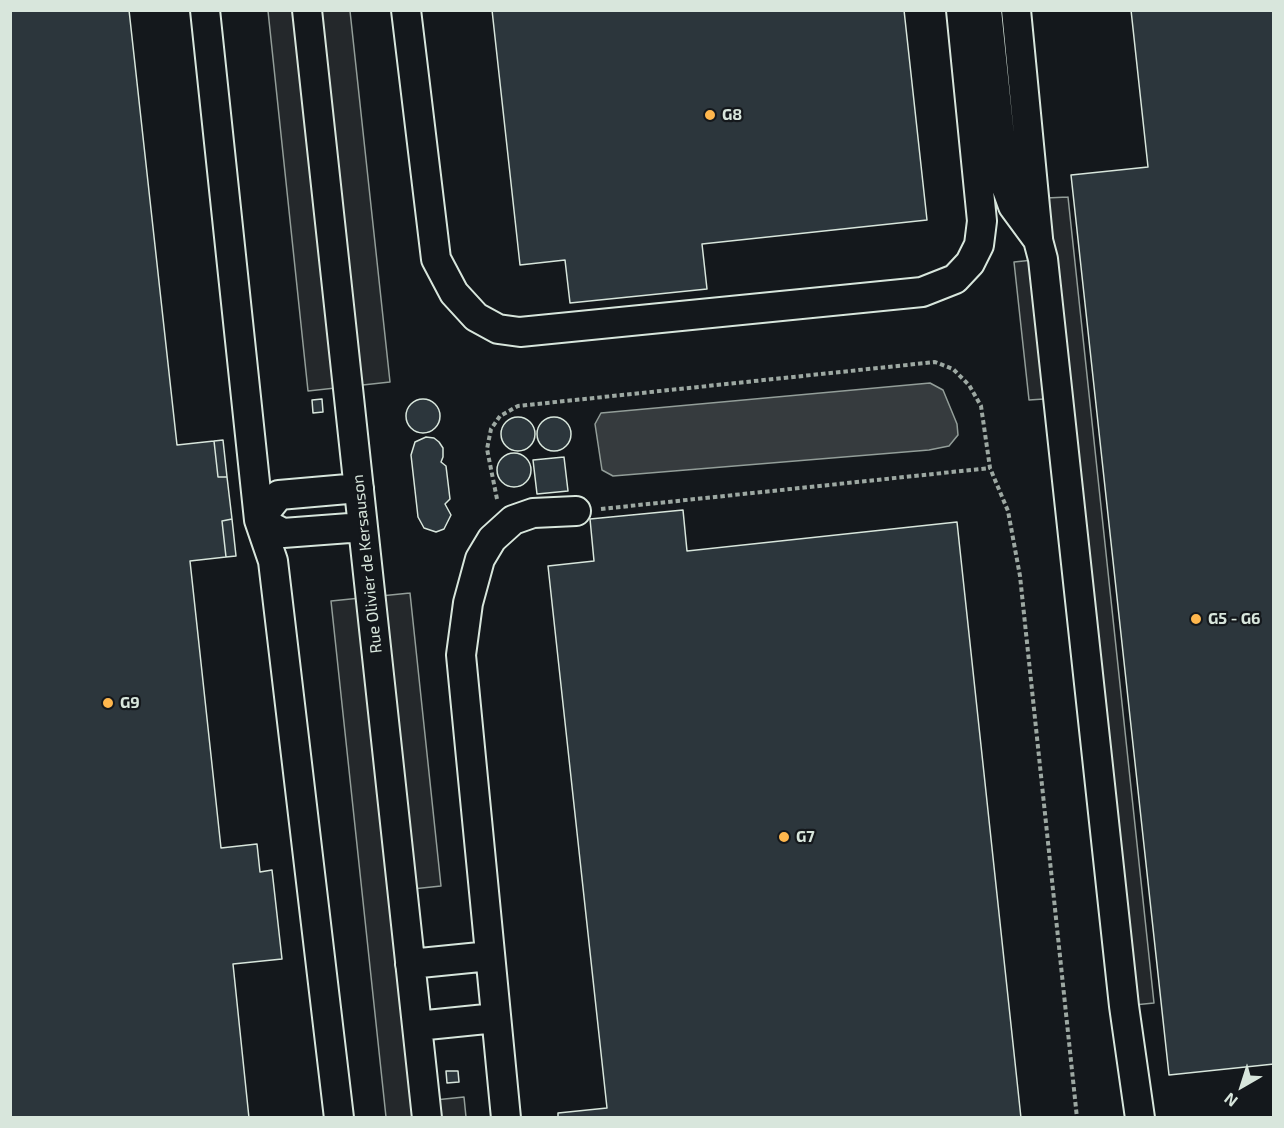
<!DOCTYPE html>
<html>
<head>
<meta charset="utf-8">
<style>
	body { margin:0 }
	#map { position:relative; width:1284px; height:1128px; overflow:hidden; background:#14181c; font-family:"Exo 2",sans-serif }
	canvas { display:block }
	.frame { position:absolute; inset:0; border:12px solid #d8e6dc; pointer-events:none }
	.north { position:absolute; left:1212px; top:1056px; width:60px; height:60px; -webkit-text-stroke:4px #14181c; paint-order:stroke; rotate:219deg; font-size:16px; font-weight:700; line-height:24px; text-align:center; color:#d8e6dc }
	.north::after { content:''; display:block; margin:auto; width:21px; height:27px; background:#d8e6dc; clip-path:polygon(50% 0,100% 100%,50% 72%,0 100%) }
</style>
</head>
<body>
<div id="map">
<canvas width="1284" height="1128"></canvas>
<div class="frame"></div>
<div class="north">N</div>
</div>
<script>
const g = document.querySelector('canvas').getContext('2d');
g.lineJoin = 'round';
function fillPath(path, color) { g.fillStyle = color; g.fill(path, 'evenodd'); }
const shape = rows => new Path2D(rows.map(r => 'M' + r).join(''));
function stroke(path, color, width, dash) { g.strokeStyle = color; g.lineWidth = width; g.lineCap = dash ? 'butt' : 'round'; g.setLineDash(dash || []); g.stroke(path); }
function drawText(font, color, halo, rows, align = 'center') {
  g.font = font + ' "Exo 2",sans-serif'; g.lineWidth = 4.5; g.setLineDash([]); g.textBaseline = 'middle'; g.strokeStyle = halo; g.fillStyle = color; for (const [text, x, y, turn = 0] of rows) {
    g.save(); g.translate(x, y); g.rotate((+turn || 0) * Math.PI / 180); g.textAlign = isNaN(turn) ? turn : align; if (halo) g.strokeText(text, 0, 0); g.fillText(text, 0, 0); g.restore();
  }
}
const parking = shape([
	[268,11,350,11,390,382,308,391,268,11],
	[1068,197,1154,1003,1124,1006,1059,398,1029,400,1014,262,1052,258,1046,198,1068,197],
	[410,593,441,886,403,890,425,1101,464,1097,466,1117,386,1117,331,601,410,593]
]);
fillPath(parking, '#24282b');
stroke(parking, '#939e99', 1.5);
const water = shape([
	[930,383,943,390,957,424,958,435,949,446,929,450,613,476,602,470,595,424,601,413,930,383]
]);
fillPath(water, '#363b3e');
stroke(water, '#939e99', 1.5);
const building = shape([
	[10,10,129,10,177,445,214,441,218,477,227,477,232,519,222,521,226,557,190,561,221,848,257,844,260,872,272,870,282,959,233,964,249,1118,10,1118,10,10],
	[492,10,904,10,927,220,702,244,707,289,570,303,565,260,520,265,492,10],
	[1131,10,1274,10,1274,1064,1169,1075,1071,175,1148,167,1131,10],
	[322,399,323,412,313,413,312,400,322,399],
	'406 416a17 17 0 1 1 34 0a17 17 0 1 1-34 0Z',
	'501 434a17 17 0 1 1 34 0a17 17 0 1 1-34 0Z',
	'537 434a17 17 0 1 1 34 0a17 17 0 1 1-34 0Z',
	[426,437,434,438,439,442,443,448,443,457,441,462,446,466,450,499,445,504,451,515,444,529,436,532,424,528,418,517,411,455,415,442,426,437],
	[223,440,227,477,218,477,214,441,223,440],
	'497 470a17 17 0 1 1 34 0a17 17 0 1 1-34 0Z',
	[564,457,568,491,537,494,533,460,564,457],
	[683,510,687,551,957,522,1021,1118,558,1118,558,1113,607,1108,548,566,594,561,590,519,683,510],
	[232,519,236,556,226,557,222,521,232,519],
	[446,1071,458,1071,459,1082,447,1083,446,1071]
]);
fillPath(building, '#2c363c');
stroke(building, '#d8e6dc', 1.5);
const minor = shape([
	[205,10,259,520,273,561,339,1118],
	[307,10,427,1118],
	[406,10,436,259,454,293,476,317,498,329,520,332,922,292,955,279,970,263,979,245,982,221,961,10],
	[987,10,1005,184,1013,206,1038,240,1043,259,1124,1006,1140,1118],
	[1016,10,1038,238],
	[359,488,279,495,259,520,283,533,363,527],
	[410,964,490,956],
	[417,1026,496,1018],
	[506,1118,461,655,468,603,480,559,492,539,513,520,533,513,576,511]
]);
stroke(minor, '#d8e6dc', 32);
stroke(shape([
	[497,499,487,449,491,429,500,416,518,406,935,362,953,369,969,385,981,406,990,468,1008,511,1020,576,1077,1118],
	[601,509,990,468]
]), '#9da8a2', 4, [4.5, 3]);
stroke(minor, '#14181c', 28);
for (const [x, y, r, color] of [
	[710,115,6,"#ffb74d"],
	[1196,619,6,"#ffb74d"],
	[108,703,6,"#ffb74d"],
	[784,837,6,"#ffb74d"]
]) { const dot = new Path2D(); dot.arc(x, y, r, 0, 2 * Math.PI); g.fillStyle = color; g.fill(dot); stroke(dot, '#14181c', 2); }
drawText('bold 16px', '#d8e6dc', '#14181c', [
	["G8",722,115],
	["G5 - G6",1208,619],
	["G9",120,703],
	["G7",796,837]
], 'left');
drawText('16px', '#d8e6dc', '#14181c', [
	["Rue Olivier de Kersauson",367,564,-96]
]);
</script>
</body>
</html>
